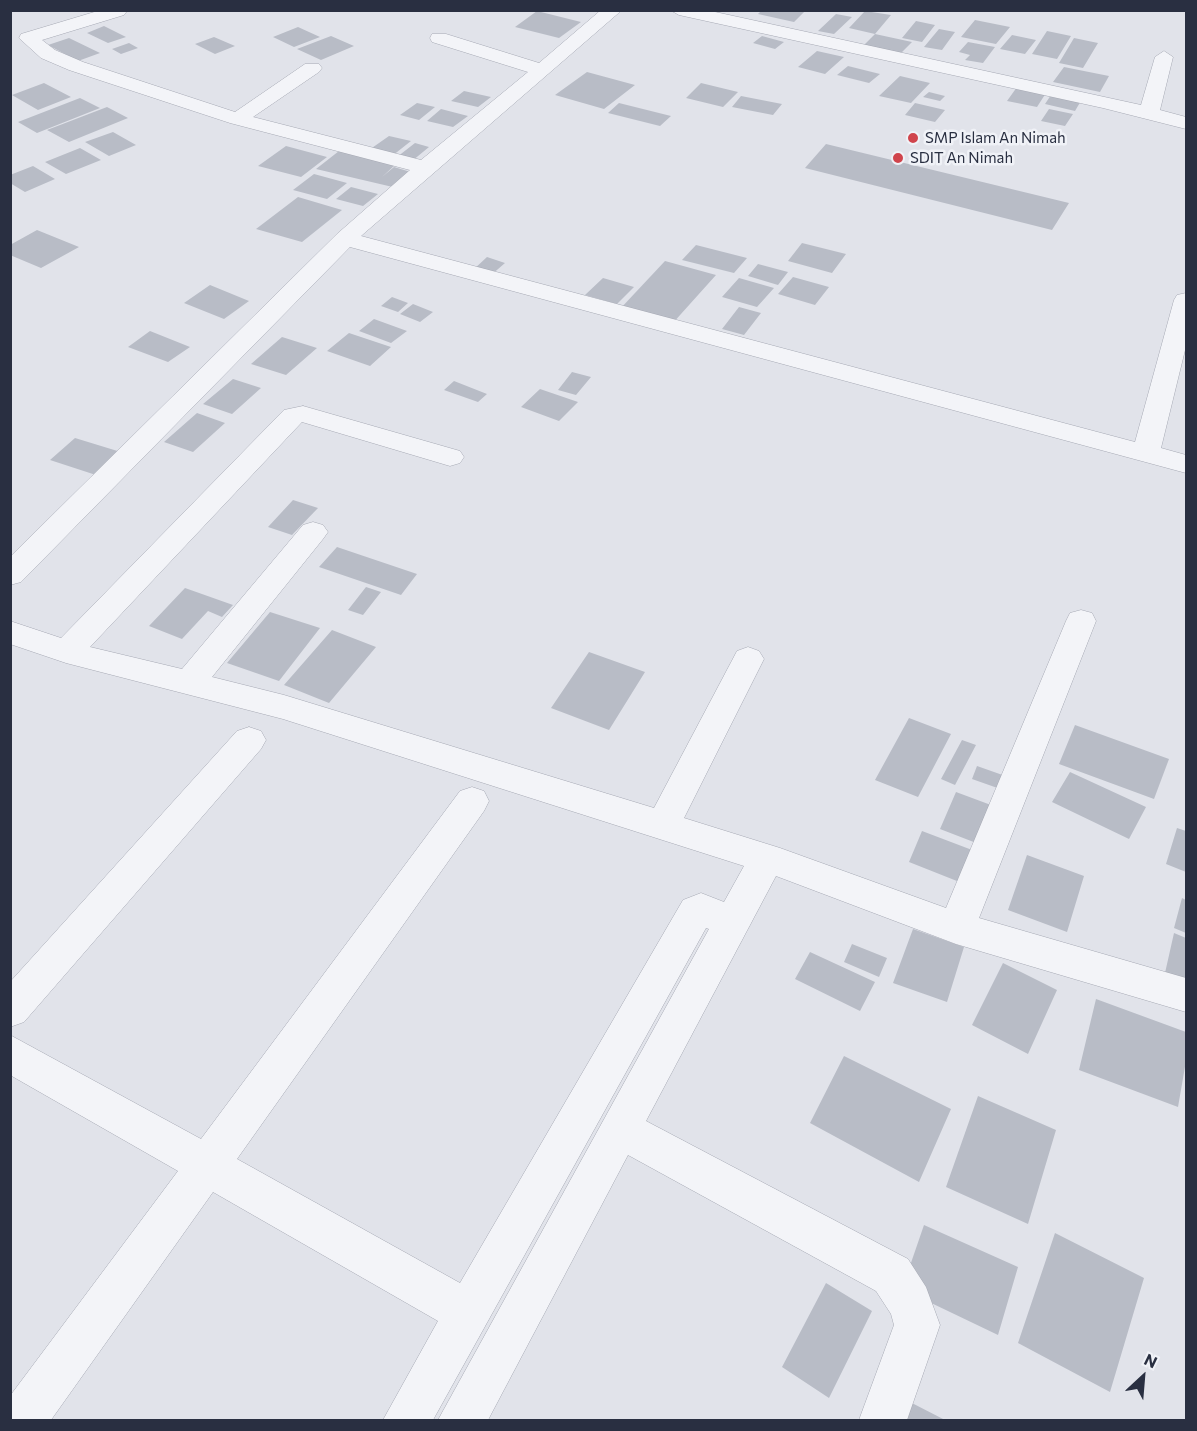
<!DOCTYPE html>
<html>
<head>
<meta charset="utf-8">
<style>
	body { margin:0 }
	#map { position:relative; width:1197px; height:1431px; overflow:hidden; background:#e1e3ea; font-family:Commissioner,sans-serif }
	canvas { display:block }
	.frame { position:absolute; inset:0; border:12px solid #292f41; pointer-events:none }
	.north { position:absolute; left:1113px; top:1347px; width:60px; height:60px; -webkit-text-stroke:4px #f0f2f7; paint-order:stroke; rotate:26deg; font-size:16px; font-weight:700; line-height:24px; text-align:center; color:#292f41 }
	.north::after { content:''; display:block; margin:auto; width:21px; height:27px; background:#292f41; clip-path:polygon(50% 0,100% 100%,50% 72%,0 100%) }
</style>
</head>
<body>
<div id="map">
<canvas width="1197" height="1431"></canvas>
<div class="frame"></div>
<div class="north">N</div>
</div>
<script>
const g = document.querySelector('canvas').getContext('2d');
g.lineJoin = 'round';
function fillPath(path, color) { g.fillStyle = color; g.fill(path, 'evenodd'); }
const shape = rows => new Path2D(rows.map(r => 'M' + r).join(''));
function stroke(path, color, width, dash) { g.strokeStyle = color; g.lineWidth = width; g.lineCap = dash ? 'butt' : 'round'; g.setLineDash(dash || []); g.stroke(path); }
function drawText(font, color, halo, rows, align = 'center') {
  g.font = font + ' Commissioner,sans-serif'; g.lineWidth = 5; g.setLineDash([]); g.textBaseline = 'middle'; g.strokeStyle = halo; g.fillStyle = color; for (const [text, x, y, turn = 0] of rows) {
    g.save(); g.translate(x, y); g.rotate((+turn || 0) * Math.PI / 180); g.textAlign = isNaN(turn) ? turn : align; if (halo) g.strokeText(text, 0, 0); g.fillText(text, 0, 0); g.restore();
  }
}
fillPath(shape([
	[762,10,806,10,794,22,758,14],
	[537,11,581,22,559,38,515,27],
	[865,11,891,15,875,34,849,28],
	[836,14,852,17,834,34,818,31],
	[975,20,1010,27,996,44,961,37],
	[916,21,935,25,922,42,902,38],
	[104,26,126,37,108,43,87,33],
	[298,27,320,37,294,47,273,37],
	[939,29,955,32,942,50,924,47],
	[1047,31,1071,36,1057,59,1032,54],
	[875,34,912,42,901,53,864,45],
	[1012,35,1036,40,1025,54,1000,49],
	[331,36,354,46,321,60,297,49],
	[762,36,784,42,775,49,753,43],
	[214,37,235,46,215,54,195,44],
	[69,38,100,53,78,61,48,45],
	[1074,38,1098,43,1083,68,1059,63],
	[968,42,995,47,983,63,965,60,970,55,959,52],
	[129,43,138,48,121,54,112,49],
	[817,51,844,57,825,74,798,67],
	[848,66,880,74,869,83,837,75],
	[1064,67,1109,76,1100,92,1053,82],
	[587,72,635,85,604,109,555,95],
	[900,76,930,83,911,103,879,96],
	[44,83,71,97,38,110,12,95],
	[701,83,738,92,723,107,686,98],
	[1017,87,1046,93,1037,107,1007,101],
	[464,91,491,97,478,107,451,101],
	[929,92,945,96,940,101,923,97],
	[1053,92,1082,99,1075,111,1045,104],
	[741,96,782,104,773,115,732,107],
	[80,98,100,108,37,133,18,122],
	[417,103,435,107,419,120,400,115],
	[619,103,671,116,660,126,608,113],
	[915,103,945,110,935,122,905,115],
	[107,107,128,118,69,142,47,130],
	[441,109,468,116,453,127,427,121],
	[1049,109,1073,114,1065,126,1041,121],
	[113,132,136,145,109,156,85,142],
	[389,136,411,141,392,156,369,150],
	[415,143,429,147,412,161,397,157],
	[826,144,1069,203,1052,230,805,168],
	[286,146,327,157,301,177,258,166],
	[80,148,101,160,66,174,45,162],
	[339,151,395,165,382,177,394,167,414,173,397,188,316,169],
	[33,166,55,179,25,192,10,183,10,175],
	[314,174,347,183,327,199,293,190],
	[351,187,378,194,363,206,336,199],
	[298,197,342,210,302,242,256,229],
	[37,230,79,247,41,268,10,255,10,245],
	[802,243,846,254,832,273,788,261],
	[696,245,747,258,734,273,682,260],
	[487,257,505,263,490,276,473,270],
	[665,261,716,275,672,324,620,309],
	[758,264,788,272,778,285,748,276],
	[793,277,829,287,815,305,778,294],
	[603,278,634,287,617,304,585,295],
	[739,278,774,288,757,307,722,297],
	[210,285,249,301,224,319,184,303],
	[392,297,408,303,398,312,381,306],
	[413,304,433,312,420,322,400,314],
	[739,307,761,313,744,335,722,329],
	[374,319,407,331,391,343,359,331],
	[150,331,190,347,168,362,128,347],
	[349,333,391,347,370,366,327,351],
	[282,337,317,348,286,375,251,364],
	[572,372,591,377,576,395,558,390],
	[233,379,261,388,232,414,203,404],
	[454,381,487,394,478,402,444,390],
	[540,389,578,402,559,421,521,407],
	[197,413,225,423,193,452,164,442],
	[75,438,124,453,99,476,50,460],
	[293,500,318,508,292,535,268,527],
	[337,547,417,574,401,595,319,567],
	[366,587,381,592,363,615,348,610],
	[185,588,233,605,222,617,208,611,182,639,149,626],
	[270,612,320,628,279,681,227,663],
	[332,630,376,647,329,703,284,685],
	[589,652,645,672,609,730,551,708],
	[909,718,951,734,918,797,875,780],
	[1075,725,1169,759,1154,799,1059,764],
	[962,740,976,745,955,785,941,779],
	[977,766,1011,778,1006,791,972,779],
	[1070,772,1146,807,1129,839,1052,802],
	[956,792,999,808,984,846,940,829],
	[1177,828,1186,831,1186,872,1166,864],
	[922,831,980,853,967,885,909,862],
	[1027,855,1084,876,1067,932,1008,910],
	[1182,898,1186,900,1186,933,1174,928],
	[913,929,964,947,947,1002,893,983],
	[1174,933,1186,938,1186,982,1165,973],
	[852,944,887,958,879,977,844,962],
	[810,952,875,982,860,1011,795,979],
	[1003,963,1057,990,1028,1054,972,1025],
	[1096,999,1186,1032,1186,1061,1178,1107,1079,1070],
	[844,1056,951,1109,919,1182,810,1123],
	[978,1096,1056,1130,1028,1224,946,1187],
	[924,1225,1018,1267,998,1335,902,1289],
	[1055,1233,1144,1278,1110,1392,1018,1343],
	[826,1283,872,1311,829,1398,782,1367],
	[908,1401,945,1420,902,1420]
]), '#b8bcc6');
const street = shape([
	[101,10,127,11,124,15,42,40,55,50,83,62,235,112,305,64,319,64,322,68,319,72,253,117,421,160,528,72,432,42,430,38,432,34,446,34,539,63,601,10,622,10,361,236,1135,442,1174,300,1177,295,1186,293,1186,346,1161,448,1186,455,1186,473,350,247,21,582,10,585,10,557,337,234,410,170,230,123,69,70,41,58,19,38,21,34,101,10],
	[670,10,706,10,1141,105,1155,57,1164,51,1173,57,1160,110,1186,117,1186,129,1103,108,679,15,670,10],
	[303,406,460,451,464,457,460,463,450,466,302,422,90,647,182,669,303,525,313,522,323,525,328,532,323,539,212,677,284,695,654,808,737,651,748,647,759,651,764,659,684,818,780,848,946,908,1066,621,1070,613,1081,610,1092,613,1096,621,979,918,1186,978,1186,1012,956,944,776,876,646,1121,908,1259,926,1287,940,1325,907,1420,859,1420,894,1325,891,1314,876,1291,628,1155,488,1420,438,1420,709,929,706,928,433,1420,383,1420,438,1321,213,1192,51,1420,10,1420,10,1396,178,1171,10,1075,10,1035,201,1139,460,791,472,787,484,791,489,801,484,811,237,1159,460,1283,683,900,701,893,724,902,744,866,283,719,66,663,10,644,10,621,61,638,284,410,303,406],
	[249,727,261,731,266,740,261,749,24,1022,10,1027,10,982,237,731,249,727]
]);
stroke(street, '#a6a9b4', 1);
fillPath(street, '#f3f4f8');
for (const [x, y, r, color] of [
	[913,138,6,"#d0444c"],
	[898,158,6,"#d0444c"]
]) { const dot = new Path2D(); dot.arc(x, y, r, 0, 2 * Math.PI); g.fillStyle = color; g.fill(dot); stroke(dot, '#f0f2f7', 2); }
drawText('15px', '#292f41', '#f0f2f7', [
	["SMP Islam An Nimah",925,138],
	["SDIT An Nimah",910,158]
], 'left');
</script>
</body>
</html>
